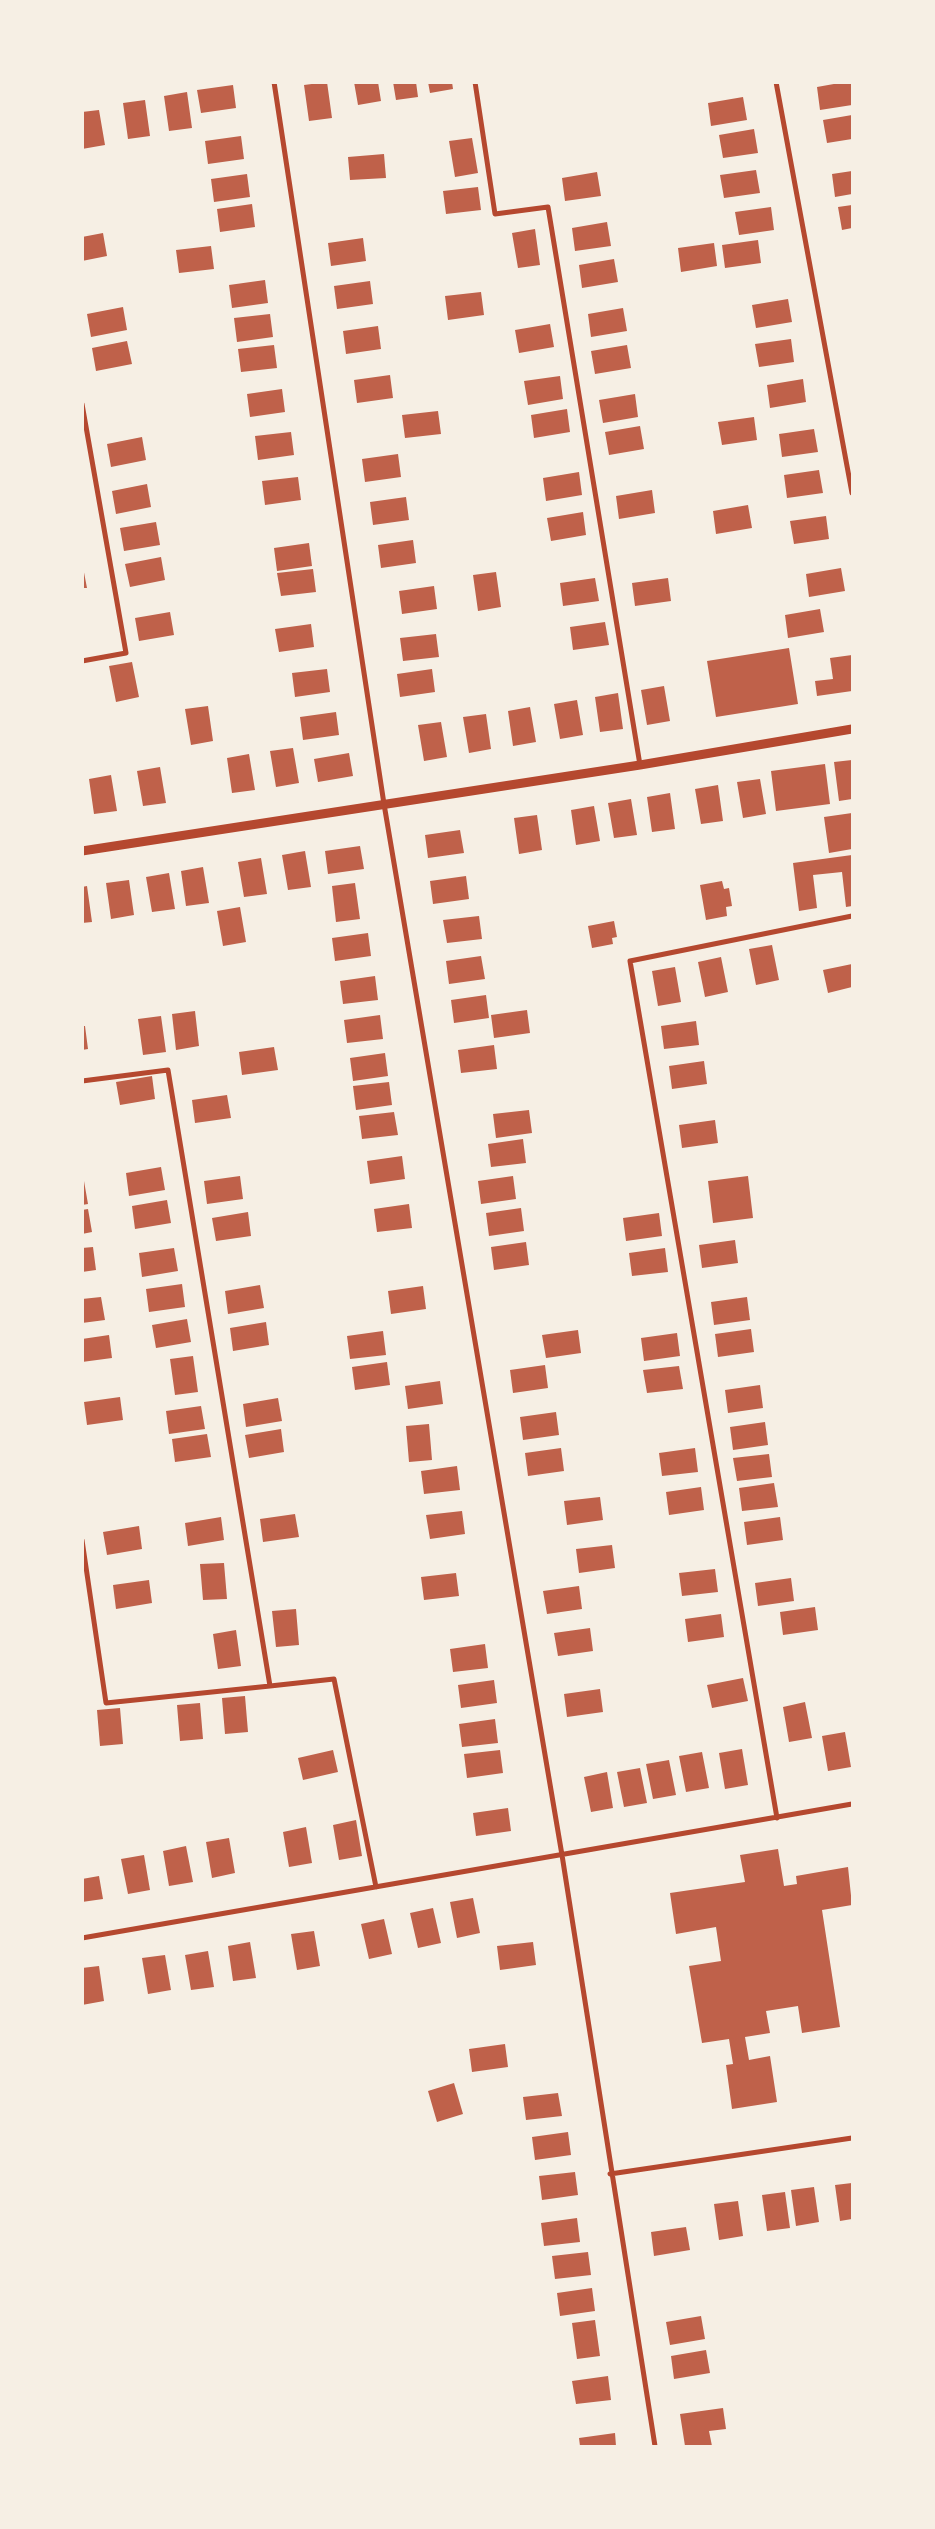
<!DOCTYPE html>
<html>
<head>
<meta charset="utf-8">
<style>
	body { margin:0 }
	#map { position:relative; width:935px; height:2529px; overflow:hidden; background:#f6efe4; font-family:Helvetica,sans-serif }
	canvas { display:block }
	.frame { position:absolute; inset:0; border:84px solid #f6efe4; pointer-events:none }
</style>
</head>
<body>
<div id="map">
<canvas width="935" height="2529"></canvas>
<div class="frame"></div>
</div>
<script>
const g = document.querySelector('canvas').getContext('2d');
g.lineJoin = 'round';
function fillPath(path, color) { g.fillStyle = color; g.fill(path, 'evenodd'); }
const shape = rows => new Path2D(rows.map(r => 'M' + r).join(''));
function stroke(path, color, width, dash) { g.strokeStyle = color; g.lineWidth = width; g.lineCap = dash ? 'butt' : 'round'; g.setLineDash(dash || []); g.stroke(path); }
fillPath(shape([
	[327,82,332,118,309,121,304,85],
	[354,82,378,82,381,101,358,105],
	[393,82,416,82,418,97,396,100],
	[428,82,452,82,453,89,430,93],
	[845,82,852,82,852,105,820,110,817,87],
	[233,85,236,108,201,113,197,90],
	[187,92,192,128,169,131,164,96],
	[743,97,747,120,711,126,708,103],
	[145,100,150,136,128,139,123,103],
	[99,110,105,145,82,149,82,112],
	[852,115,852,139,827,143,823,120],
	[754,129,758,153,723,158,719,135],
	[241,136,244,159,208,164,205,141],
	[472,138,478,173,455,177,449,141],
	[384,154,386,178,350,180,348,157],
	[756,170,760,193,724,198,720,175],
	[852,171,852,194,835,197,832,174],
	[597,172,601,196,565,201,562,178],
	[247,174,250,197,214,202,211,179],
	[478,187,481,210,446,214,443,191],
	[252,204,255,227,220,232,217,209],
	[852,205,852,228,842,230,838,207],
	[771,207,774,230,739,235,735,212],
	[607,222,611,246,575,251,572,228],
	[535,229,540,265,518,268,512,233],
	[103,233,107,256,82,261,82,237],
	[363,238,366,261,331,266,328,243],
	[758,240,761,263,725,268,722,245],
	[714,243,717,266,681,272,678,248],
	[211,246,214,269,179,273,176,250],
	[614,259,618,282,582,288,579,265],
	[265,280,268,303,232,308,229,285],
	[370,281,373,304,337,309,334,286],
	[481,292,484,315,448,320,445,296],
	[788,299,792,322,756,328,752,305],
	[123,307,127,330,91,337,87,314],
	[623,308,627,331,591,337,588,314],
	[270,314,273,337,237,342,234,318],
	[550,324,554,347,519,353,515,330],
	[378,326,381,349,346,354,343,331],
	[791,339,794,362,759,367,755,344],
	[127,341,132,364,96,371,92,348],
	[274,345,277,368,241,372,238,349],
	[627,345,631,368,595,374,591,351],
	[390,375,393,398,357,403,354,380],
	[560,376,563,399,528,405,524,381],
	[803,379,806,402,770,408,767,385],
	[282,389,285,412,250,417,247,394],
	[635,394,638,417,603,423,599,400],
	[567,409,570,432,534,438,531,415],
	[438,411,441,434,405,438,402,415],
	[754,417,757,440,722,445,718,422],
	[640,426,644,449,609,455,605,432],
	[814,429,818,452,782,457,779,434],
	[291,432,294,455,258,460,255,436],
	[142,437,146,460,111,467,107,444],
	[398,454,401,477,365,482,362,459],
	[819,470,823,493,787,498,784,475],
	[579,472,582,495,546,501,543,478],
	[298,477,301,500,265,505,262,481],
	[147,484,151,507,116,514,112,491],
	[652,490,655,513,619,519,616,496],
	[406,497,409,520,373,525,370,502],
	[748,505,752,528,716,534,713,511],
	[583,512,586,535,551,541,547,518],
	[826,516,829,539,794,544,790,521],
	[156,522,160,545,124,551,120,528],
	[413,540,416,563,381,568,378,545],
	[309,543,312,566,277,571,274,548],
	[161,557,165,580,130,587,125,564],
	[82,562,87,588,82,588],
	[841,568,845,591,809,597,806,574],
	[313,569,316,592,281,596,277,573],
	[496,572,501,607,478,611,473,575],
	[595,578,599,601,563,606,560,583],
	[668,578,671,601,635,606,632,583],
	[434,586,437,609,402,614,399,591],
	[820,609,824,632,788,638,785,615],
	[170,612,174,635,139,641,135,618],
	[605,622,609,645,573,650,570,627],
	[311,624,314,647,279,652,275,629],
	[436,634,439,657,403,661,400,638],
	[789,648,798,704,716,717,707,661],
	[852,655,852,691,817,696,815,681,833,679,830,658],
	[132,662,139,697,116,702,109,666],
	[327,669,330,692,295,697,292,673],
	[432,669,435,692,400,697,397,674],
	[664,686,670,721,647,725,641,690],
	[618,693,623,729,600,732,595,697],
	[577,700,583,735,560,739,554,704],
	[208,706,213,741,191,745,185,709],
	[530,707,536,742,513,746,508,711],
	[336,712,339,735,303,740,300,717],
	[486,714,491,749,469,753,463,717],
	[441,722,447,757,424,761,418,725],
	[293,748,299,783,276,787,270,751],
	[349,753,353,776,318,782,314,759],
	[249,754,255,790,232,793,227,758],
	[852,760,852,799,839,801,834,762],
	[825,764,830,804,776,811,771,771],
	[160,767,166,803,143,806,137,771],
	[111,775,117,811,94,814,89,779],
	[760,779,766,814,743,818,737,782],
	[718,785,723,821,701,824,695,789],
	[670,793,675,829,652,832,647,797],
	[631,799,637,835,614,838,608,803],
	[594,806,600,841,576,845,571,810],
	[852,813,852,849,829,853,824,817],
	[537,815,542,850,519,854,514,818],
	[460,830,464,853,428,858,425,835],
	[360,846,364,869,328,874,325,851],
	[305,851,311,887,288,890,282,855],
	[852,855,852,906,846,907,842,872,813,875,817,908,799,911,793,863],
	[261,858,267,894,244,897,238,862],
	[203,867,209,903,186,906,181,871],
	[169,873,175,909,152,912,146,877],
	[466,876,469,899,433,904,430,881],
	[129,880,134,915,111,919,106,883],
	[722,881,724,889,729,888,732,906,726,907,727,916,706,920,700,885],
	[355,883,360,919,336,922,332,886],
	[87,886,92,922,82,923,82,887],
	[240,907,246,942,223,946,217,911],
	[479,916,482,939,447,943,443,920],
	[614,921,617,937,612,938,613,944,592,948,588,926],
	[368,933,371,956,335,961,332,938],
	[772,945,779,980,756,985,749,949],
	[481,956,485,979,449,984,446,961],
	[721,957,728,992,705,997,698,962],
	[852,964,852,987,828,993,823,970],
	[675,967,681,1002,658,1006,652,971],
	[375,976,378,1000,343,1004,340,981],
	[486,995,489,1018,454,1023,451,1000],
	[527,1010,530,1033,494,1038,491,1015],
	[195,1011,199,1046,176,1050,172,1014],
	[380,1015,383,1039,347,1043,344,1020],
	[161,1016,166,1052,143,1055,138,1019],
	[696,1021,699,1045,664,1049,661,1026],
	[82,1026,85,1026,88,1049,82,1050],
	[494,1045,497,1069,461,1073,458,1050],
	[274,1047,278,1070,242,1075,239,1052],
	[385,1053,388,1076,353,1081,350,1058],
	[704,1061,707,1084,672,1089,669,1066],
	[152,1076,155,1099,120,1105,116,1082],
	[389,1082,392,1105,356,1110,353,1086],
	[227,1095,231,1118,195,1123,192,1100],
	[529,1110,532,1133,496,1138,493,1114],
	[394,1112,398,1135,362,1139,359,1116],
	[715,1120,718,1143,682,1148,679,1125],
	[523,1139,526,1163,491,1167,488,1144],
	[402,1156,405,1179,370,1184,367,1161],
	[161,1167,165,1190,129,1196,126,1173],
	[240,1176,243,1199,207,1204,204,1181],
	[513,1176,516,1199,481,1204,478,1181],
	[748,1176,753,1218,713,1223,708,1181],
	[82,1181,84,1181,88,1204,82,1205],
	[167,1200,171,1223,135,1229,132,1206],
	[409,1204,412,1228,377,1232,374,1209],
	[521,1208,524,1231,489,1236,486,1213],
	[88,1209,92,1232,82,1234,82,1210],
	[248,1212,251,1236,216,1241,212,1218],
	[659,1213,662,1236,626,1241,623,1218],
	[735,1240,738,1263,702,1268,699,1245],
	[526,1242,529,1265,494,1270,491,1247],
	[93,1247,96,1270,82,1272,82,1248],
	[174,1248,178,1271,142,1277,139,1253],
	[665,1248,668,1272,632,1276,629,1253],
	[182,1284,185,1307,149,1312,146,1289],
	[260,1285,264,1308,228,1314,225,1291],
	[423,1286,426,1309,391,1314,388,1291],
	[101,1297,105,1320,82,1323,82,1299],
	[747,1297,750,1320,714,1325,711,1302],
	[187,1319,191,1342,156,1348,152,1325],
	[266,1322,269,1345,233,1351,230,1328],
	[751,1329,754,1352,718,1357,715,1334],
	[578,1330,581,1353,546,1358,542,1335],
	[383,1331,386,1355,350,1359,347,1336],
	[677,1333,680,1356,644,1361,641,1338],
	[109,1335,112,1358,82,1362,82,1339],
	[193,1356,198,1392,175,1395,170,1359],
	[387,1362,390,1385,355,1390,352,1367],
	[545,1365,548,1388,513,1393,510,1370],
	[679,1366,683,1389,647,1393,643,1370],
	[440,1381,443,1404,408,1409,405,1386],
	[760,1385,763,1408,728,1413,725,1390],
	[120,1397,123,1420,87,1425,84,1402],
	[278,1398,282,1421,246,1427,243,1404],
	[201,1406,205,1429,169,1434,166,1411],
	[556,1412,559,1435,523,1440,520,1417],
	[765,1422,768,1445,733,1450,730,1427],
	[429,1424,432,1460,409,1462,406,1426],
	[281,1429,284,1452,249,1458,245,1435],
	[207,1434,211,1457,175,1462,172,1439],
	[561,1448,564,1471,528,1476,525,1453],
	[695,1448,698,1472,662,1476,659,1453],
	[769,1454,772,1477,737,1481,733,1458],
	[457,1466,460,1490,424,1494,421,1471],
	[774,1483,778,1507,742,1511,739,1488],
	[701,1487,704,1510,669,1515,666,1492],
	[600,1497,603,1520,567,1525,564,1501],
	[462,1511,465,1534,430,1539,426,1515],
	[295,1514,299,1537,263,1542,260,1519],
	[221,1517,224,1540,188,1546,185,1523],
	[780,1517,783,1540,747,1545,744,1522],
	[139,1526,142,1549,107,1555,103,1532],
	[612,1545,615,1568,579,1573,576,1549],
	[224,1563,227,1599,203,1600,200,1564],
	[715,1569,718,1592,682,1596,679,1573],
	[456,1573,459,1596,424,1600,421,1577],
	[791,1578,794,1601,758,1606,755,1583],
	[149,1580,152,1603,116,1609,113,1585],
	[579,1586,582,1609,547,1614,543,1591],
	[815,1607,818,1630,783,1635,780,1612],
	[296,1609,299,1645,276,1647,272,1611],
	[721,1614,724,1637,688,1642,685,1619],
	[590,1628,593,1651,558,1656,554,1633],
	[236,1630,241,1666,218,1669,213,1634],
	[485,1644,488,1668,453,1672,450,1649],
	[743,1678,748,1701,712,1708,707,1685],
	[494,1680,497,1703,461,1708,458,1685],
	[600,1689,603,1712,567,1717,564,1694],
	[245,1696,248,1732,225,1734,222,1698],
	[805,1702,812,1738,789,1742,783,1707],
	[200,1703,203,1739,180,1741,177,1705],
	[120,1708,123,1744,100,1746,97,1710],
	[495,1719,498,1743,462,1747,459,1724],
	[845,1732,851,1767,828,1771,822,1736],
	[742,1749,748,1785,725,1789,719,1753],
	[333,1750,338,1772,303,1780,298,1758],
	[500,1750,503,1773,467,1778,464,1754],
	[702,1752,709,1788,686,1792,679,1756],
	[669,1760,676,1795,653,1799,646,1764],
	[640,1768,647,1803,624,1807,617,1772],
	[607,1772,613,1808,591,1812,584,1777],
	[508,1808,511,1831,476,1836,473,1813],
	[356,1820,362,1856,339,1860,333,1825],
	[306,1827,312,1863,289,1867,283,1832],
	[229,1838,235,1873,212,1878,206,1842],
	[186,1846,193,1882,169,1886,163,1851],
	[778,1849,784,1886,797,1884,796,1876,848,1867,852,1905,822,1910,840,2027,802,2033,798,2006,766,2011,770,2033,745,2037,749,2060,770,2056,777,2102,732,2109,726,2065,733,2064,729,2039,702,2043,689,1966,721,1961,716,1927,676,1934,670,1893,745,1882,740,1855],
	[144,1855,150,1890,128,1894,121,1859],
	[99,1876,103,1899,82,1902,82,1879],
	[473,1898,480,1933,457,1938,450,1902],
	[433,1908,441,1943,418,1948,410,1913],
	[384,1919,392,1954,369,1959,361,1924],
	[314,1931,320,1966,297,1970,291,1934],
	[250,1942,256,1978,233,1981,228,1946],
	[533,1942,536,1965,500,1970,497,1946],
	[208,1951,214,1987,191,1990,185,1955],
	[165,1955,171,1990,148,1994,142,1958],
	[99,1966,104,2001,82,2005,82,1968],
	[505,2044,508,2067,472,2072,469,2049],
	[454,2083,463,2114,437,2122,428,2091],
	[558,2093,562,2116,526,2120,523,2097],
	[568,2132,571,2155,535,2160,532,2137],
	[575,2172,578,2195,542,2200,539,2176],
	[852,2183,852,2219,840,2221,835,2185],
	[814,2187,819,2222,796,2226,791,2190],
	[785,2192,790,2228,767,2231,762,2195],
	[738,2201,743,2236,719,2240,714,2204],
	[577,2218,580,2242,544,2246,541,2223],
	[686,2227,690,2250,654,2256,651,2232],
	[588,2252,591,2275,555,2279,552,2256],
	[592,2288,595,2311,560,2316,557,2293],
	[701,2316,705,2339,670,2345,666,2322],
	[595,2320,600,2356,577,2359,572,2323],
	[706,2350,710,2373,674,2379,671,2356],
	[608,2376,611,2400,576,2404,572,2381],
	[723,2408,726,2429,709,2431,712,2446,685,2446,680,2414],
	[615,2433,616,2446,580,2446,579,2438]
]), '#bf614a');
stroke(shape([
	[274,82,384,804,562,1855,655,2446],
	[475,82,495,214,548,207,640,765],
	[776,82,852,493],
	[82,404,126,653,82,661],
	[82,1081,168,1070,270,1686,106,1703,82,1540],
	[270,1686,334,1679,376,1887],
	[777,1818,630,961,852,916],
	[82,1938,852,1804],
	[610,2174,852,2138]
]), '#b5482f', 5);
stroke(shape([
	[82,851,640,765,852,729]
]), '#b5482f', 9);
</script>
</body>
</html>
